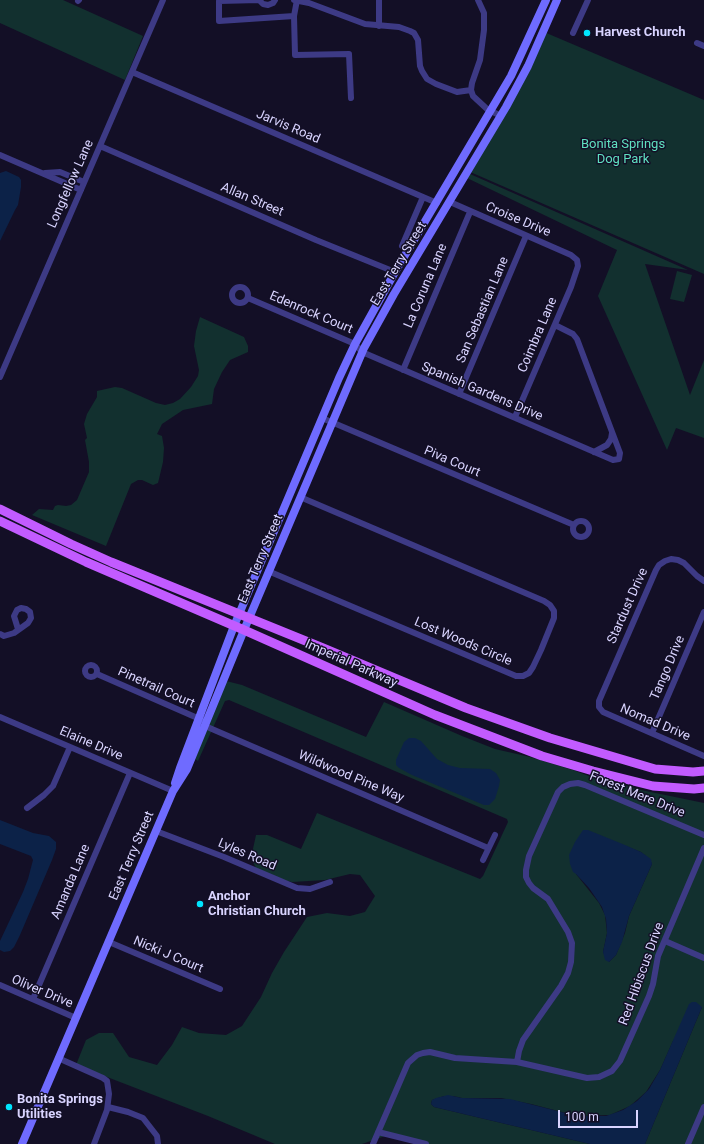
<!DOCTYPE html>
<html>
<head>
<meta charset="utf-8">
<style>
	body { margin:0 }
	#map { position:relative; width:704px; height:1144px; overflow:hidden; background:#130f26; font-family:Roboto,sans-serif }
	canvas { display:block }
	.scale { position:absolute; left:558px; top:1110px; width:80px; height:18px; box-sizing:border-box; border:2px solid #d9d4ff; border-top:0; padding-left:5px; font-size:12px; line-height:14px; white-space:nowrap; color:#d9d4ff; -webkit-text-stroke:3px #130f26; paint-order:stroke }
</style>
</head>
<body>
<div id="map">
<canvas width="704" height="1144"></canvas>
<div class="scale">100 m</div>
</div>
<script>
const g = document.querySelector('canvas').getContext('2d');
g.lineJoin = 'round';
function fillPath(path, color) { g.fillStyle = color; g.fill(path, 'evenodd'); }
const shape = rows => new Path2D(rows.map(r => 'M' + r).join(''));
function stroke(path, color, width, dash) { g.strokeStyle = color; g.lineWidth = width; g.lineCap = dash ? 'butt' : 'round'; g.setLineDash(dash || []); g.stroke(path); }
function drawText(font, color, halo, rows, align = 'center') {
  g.font = font + ' Roboto,sans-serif'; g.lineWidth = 3; g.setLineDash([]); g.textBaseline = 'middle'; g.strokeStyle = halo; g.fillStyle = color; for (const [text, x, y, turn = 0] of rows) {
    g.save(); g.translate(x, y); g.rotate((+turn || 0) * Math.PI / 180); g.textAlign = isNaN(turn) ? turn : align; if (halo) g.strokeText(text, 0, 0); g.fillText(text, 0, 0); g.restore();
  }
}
fillPath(shape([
	[0,0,63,0,143,36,125,80,0,23],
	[544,32,704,100,704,274,468,171],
	[470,174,688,270,645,264,690,395,704,360,704,438,676,428,667,450,598,296,617,250,467,178],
	[677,271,692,275,684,302,670,299],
	[200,317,244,337,248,346,248,352,230,360,222,372,214,389,212,404,183,410,162,424,157,434,162,436,164,448,163,462,158,483,153,485,142,480,138,480,131,484,106,546,32,515,39,509,53,510,55,506,58,505,66,506,71,505,77,500,89,472,89,462,85,440,87,438,84,424,87,414,97,397,97,391,115,387,122,388,156,403,165,405,173,403,180,399,191,387,198,376,199,370,194,346,196,331],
	[226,681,242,685,366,737,384,702,462,736,495,749,530,757,573,770,594,778,621,784,641,790,704,803,704,1144,645,1144,702,1007,673,1041,660,1070,646,1092,630,1106,610,1115,577,1116,531,1104,501,1098,462,1098,453,1096,444,1096,432,1100,431,1104,434,1107,590,1144,426,1144,388,1135,362,1144,275,1144,208,1116,76,1065,86,1040,99,1033,113,1033,129,1057,157,1065,172,1045,182,1027,199,1033,226,1035,242,1026,261,997,272,973,284,952,307,917,327,913,350,916,365,912,375,896,360,875,350,874,325,880,292,882,270,877,256,868,251,858,256,835,267,835,301,849,317,813,480,879,483,876,508,822,507,819,229,700,225,701,198,761,195,759],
	[620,844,641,852,648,858,652,864,629,916,625,933,616,955,609,962,603,952,607,933,605,915,599,903,576,874]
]), '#12302f');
fillPath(shape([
	[6,171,19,177,21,180,21,187,18,205,15,210,0,241,0,173],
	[409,738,415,738,421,741,437,759,448,765,460,768,490,769,496,773,500,780,499,786,495,799,489,805,484,805,412,775,399,768,396,765,396,760,404,742],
	[0,820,33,833,49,836,56,842,56,849,52,860,20,935,14,947,10,951,4,952,0,950,0,941,23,892,28,879,33,860,31,856,0,844],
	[583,830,588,830,625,845,641,852,651,859,652,864,629,916,622,942,616,955,609,962,605,960,603,952,607,933,606,919,602,907,589,888,576,874,573,872,570,864,569,855,575,842],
	[692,1002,696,1002,702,1007,645,1144,590,1144,434,1107,431,1104,432,1100,436,1098,448,1095,462,1098,510,1099,577,1116,606,1116,623,1110,637,1101,649,1089,660,1070,689,1004]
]), '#0c2248');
stroke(shape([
	[259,0,219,1,219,21,294,16],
	[259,0,263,4,268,5,273,3,275,0],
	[294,0,309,3,365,24,399,27,410,31,414,33,418,40,420,66,422,71,427,79,436,84,457,92,471,90],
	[297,0,294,16,295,55,349,54,351,98],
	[379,0,379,26],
	[478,0,484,13,484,30,480,60,472,83,471,90,473,96,487,109,501,116],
	[78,1,79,0],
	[573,33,588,0],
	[697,43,704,46],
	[132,72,437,203],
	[100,146,316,240,395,272],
	[0,155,81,190],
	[45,173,60,172,84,182],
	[450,202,571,255,577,260,578,266,571,287,515,417],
	[402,246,423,197],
	'232 295a8 8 0 1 1 16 0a8 8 0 1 1-16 0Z',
	[248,298,355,344,362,352,613,460,619,459,620,453,577,339,573,334,555,325],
	[403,370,470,212],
	[0,377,163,0],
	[459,394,526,236],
	[322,418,574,525],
	[594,452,607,445,611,439,612,433],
	'573 529a8 8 0 1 1 16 0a8 8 0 1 1-16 0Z',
	[268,571,516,676,523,676,529,673,533,667,541,650,554,618,554,611,550,605,544,601,300,497],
	[704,581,697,576,684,563,678,560,671,559,665,561,659,565,656,570,599,701,599,707,603,712,704,756],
	[0,634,4,636,14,633,28,623,31,618,30,612,26,609,21,608,17,610,14,616,18,629],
	'85 671a6 6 0 1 1 12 0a6 6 0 1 1-12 0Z',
	[97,674,202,720],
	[0,717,173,791],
	[205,726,488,848],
	[652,733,704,612],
	[27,808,44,795,53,786,70,747],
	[156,831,224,857,297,888,310,889,330,882],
	[483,860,495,835],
	[665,941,704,958],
	[109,942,220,989],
	[0,985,76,1018],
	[33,999,130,773],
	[58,1058,103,1078,107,1081,109,1094,107,1110,94,1144],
	[517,1062,519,1051,523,1040,561,986,568,973,571,962,572,943,568,932,548,899,533,888,529,883,526,877,526,870,529,856,558,792,563,787,570,784,578,783,585,785,704,835],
	[108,1107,128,1112,143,1118,157,1136,158,1144],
	[378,1132,426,1144],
	[373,1144,408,1063,417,1055,423,1053,430,1052,455,1058,517,1062,587,1078,599,1077,612,1071,620,1061,649,996,653,984,658,956,704,848],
	[688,1144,704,1107]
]), '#3d3a85', 6);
stroke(shape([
	[175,783,180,768,234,626,339,378,355,344,395,272,511,76,546,0],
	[22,1144,173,791,187,769,244,630,364,348,394,294,506,107,528,66,557,0]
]), '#6f6bff', 8);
stroke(shape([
	[0,509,71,544,111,562,323,648,466,708,550,738,655,769,693,772,704,771],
	[0,521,86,562,244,630,435,715,542,756,593,771,653,786,694,789,704,788]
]), '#c25bff', 9);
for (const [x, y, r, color] of [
	[587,33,4,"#00e5ff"],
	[200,904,4,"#00e5ff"],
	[9,1107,4,"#00e5ff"]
]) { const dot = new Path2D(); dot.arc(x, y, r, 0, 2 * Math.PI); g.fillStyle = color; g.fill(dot); stroke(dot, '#130f26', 1.5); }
drawText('bold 13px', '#d9d4ff', '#130f26', [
	["Harvest Church",595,33],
	["Anchor",208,897],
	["Christian Church",208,912],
	["Bonita Springs",17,1100],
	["Utilities",17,1115]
], 'left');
drawText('13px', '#d9d4ff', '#130f26', [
	["Jarvis Road",288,127,23],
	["Longfellow Lane",71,184,-66],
	["Allan Street",252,200,23],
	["Croise Drive",518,220,23],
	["East Terry Street",399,264,-59],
	["La Coruna Lane",426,286,-67],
	["San Sebastian Lane",483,310,-67],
	["Edenrock Court",311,313,23],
	["Coimbra Lane",538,335,-67],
	["Spanish Gardens Drive",482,392,23],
	["Piva Court",452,462,23],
	["East Terry Street",261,559,-67],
	["Stardust Drive",628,606,-66],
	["Lost Woods Circle",463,642,23],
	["Imperial Parkway",351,664,24],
	["Tango Drive",668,668,-67],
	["Pinetrail Court",156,688,24],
	["Nomad Drive",655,723,23],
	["Elaine Drive",91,744,23],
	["Wildwood Pine Way",351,777,23],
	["Forest Mere Drive",637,795,22],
	["Lyles Road",247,855,23],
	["East Terry Street",132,856,-67],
	["Amanda Lane",71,882,-67],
	["Nicki J Court",168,955,23],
	["Red Hibiscus Drive",642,974,-70],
	["Oliver Drive",42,992,23]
]);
drawText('13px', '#5fe0c0', '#130f26', [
	["Bonita Springs",623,145],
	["Dog Park",623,160]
]);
</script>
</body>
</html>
